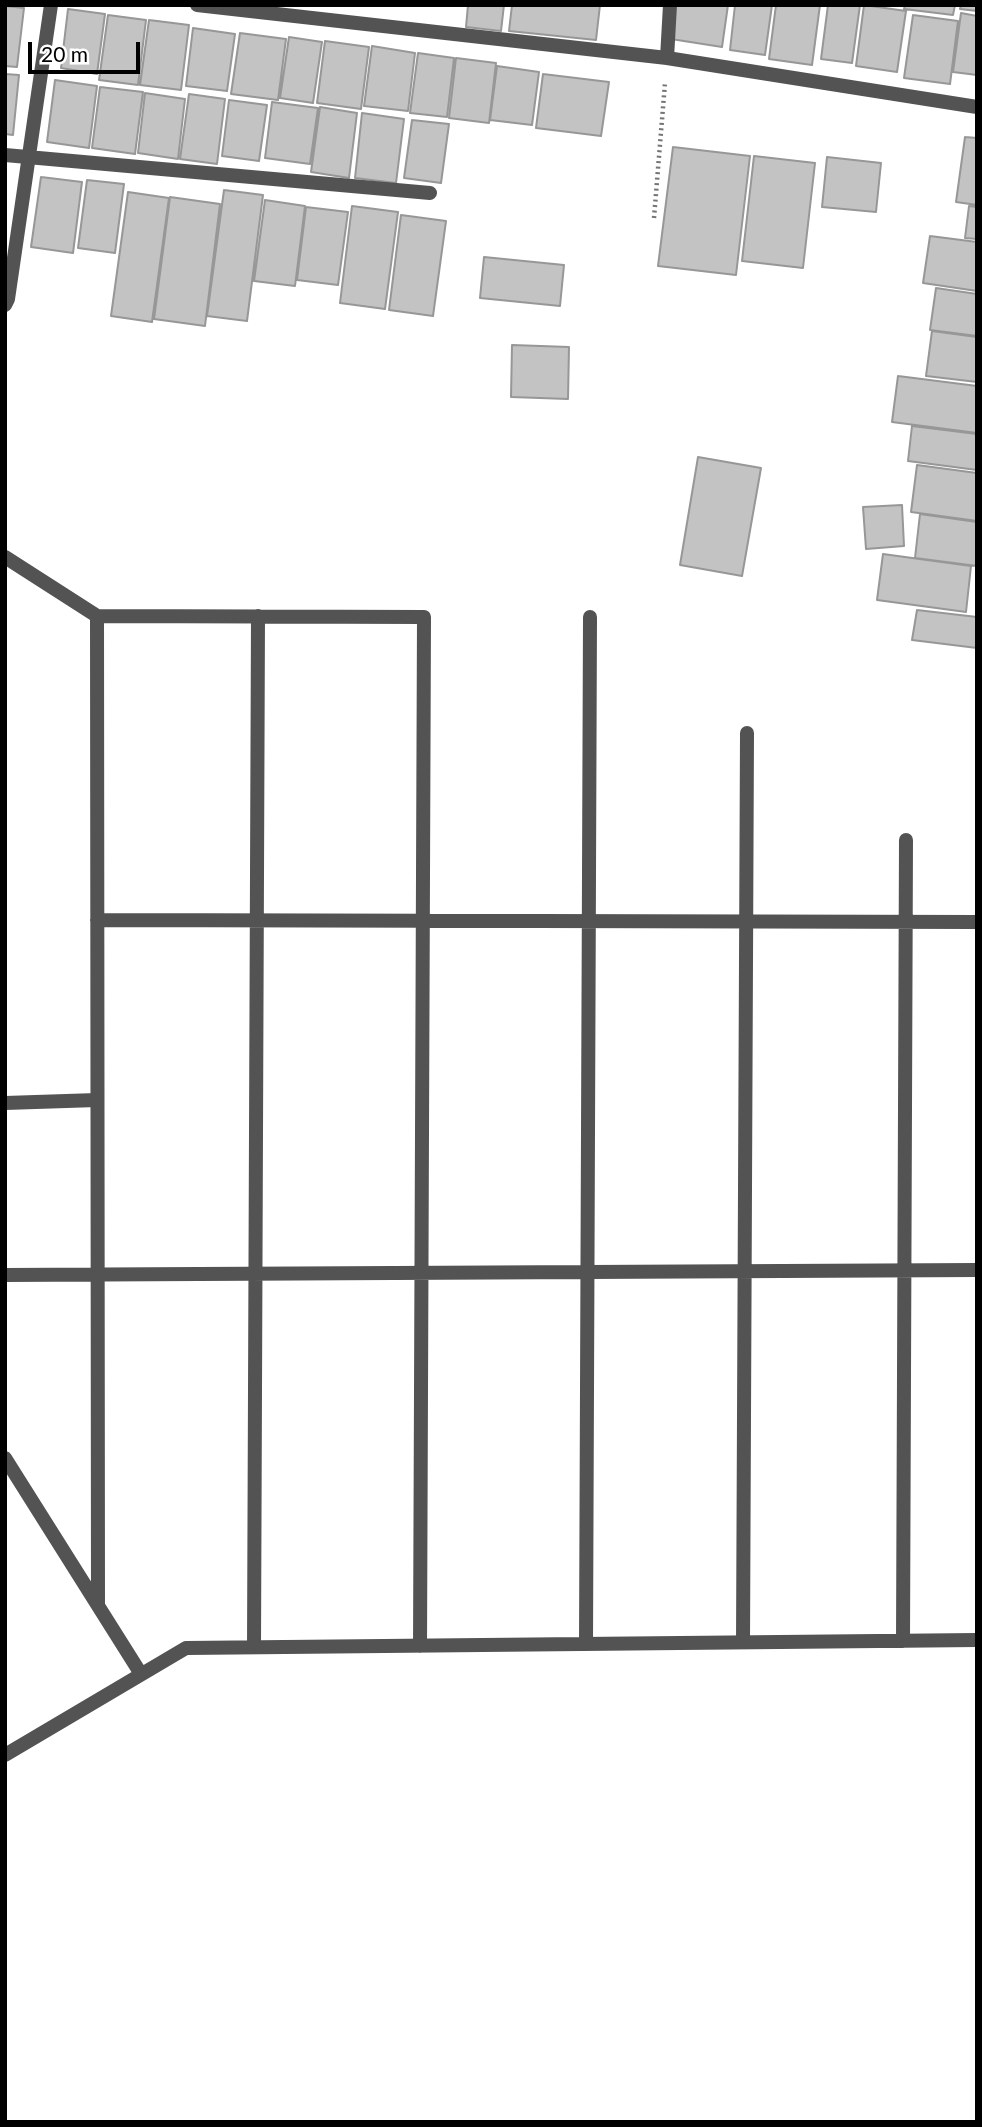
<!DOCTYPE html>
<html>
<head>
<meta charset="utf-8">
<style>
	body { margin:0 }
	#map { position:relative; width:982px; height:2127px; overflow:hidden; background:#fff; font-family:Lato,sans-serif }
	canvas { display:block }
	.frame { position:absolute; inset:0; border:7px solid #000; pointer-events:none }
	.scale { position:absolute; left:28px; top:42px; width:112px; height:32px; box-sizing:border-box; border:4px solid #000; border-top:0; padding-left:9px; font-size:21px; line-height:24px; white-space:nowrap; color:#000; -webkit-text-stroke:5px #fff; paint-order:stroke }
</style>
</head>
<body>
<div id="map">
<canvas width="982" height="2127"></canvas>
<div class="frame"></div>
<div class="scale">20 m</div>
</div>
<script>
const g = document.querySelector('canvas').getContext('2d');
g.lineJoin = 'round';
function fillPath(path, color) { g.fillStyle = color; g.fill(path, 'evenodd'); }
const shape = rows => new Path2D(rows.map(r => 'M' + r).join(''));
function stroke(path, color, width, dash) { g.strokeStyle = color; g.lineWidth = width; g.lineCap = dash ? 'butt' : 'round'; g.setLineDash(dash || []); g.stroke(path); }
const building = shape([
	[468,5,504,5,501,31,466,27,468,5],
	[512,5,600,5,596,40,509,31,512,5],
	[675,5,728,5,722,47,671,39,675,5],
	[735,5,772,5,765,55,730,50,735,5],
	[776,5,820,5,812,65,769,59,776,5],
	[828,5,860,5,852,63,821,59,828,5],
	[864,5,906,11,897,72,856,66,864,5],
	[905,5,955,5,953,15,904,9,905,5],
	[961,5,977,5,977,11,960,9,961,5],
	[5,6,24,8,17,67,5,66,5,6],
	[68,9,105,14,97,74,61,68,68,9],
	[961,13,977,16,977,75,953,72,961,13],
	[108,15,146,20,138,85,99,80,108,15],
	[913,15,958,21,950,84,904,78,913,15],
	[149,20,189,25,181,90,140,85,149,20],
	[193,28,235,34,227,91,186,86,193,28],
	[240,33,286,39,278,100,231,94,240,33],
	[289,37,322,42,313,103,280,98,289,37],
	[325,41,369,47,361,109,317,103,325,41],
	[372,46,415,53,408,111,364,106,372,46],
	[418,53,454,58,447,117,410,113,418,53],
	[456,58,496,63,489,123,449,118,456,58],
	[497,66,539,72,532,125,490,120,497,66],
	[5,74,19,75,13,135,5,134,5,74],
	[543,74,609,82,601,136,536,128,543,74],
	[55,80,97,86,89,148,47,142,55,80],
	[100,87,143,92,135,154,92,148,100,87],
	[145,93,185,99,178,159,138,153,145,93],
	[189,94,225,99,217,164,180,159,189,94],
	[229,100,267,105,259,161,222,156,229,100],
	[272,102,318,108,310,164,265,158,272,102],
	[320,107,357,113,349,178,311,172,320,107],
	[362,113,404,119,396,183,355,178,362,113],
	[412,120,449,124,441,183,404,178,412,120],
	[965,137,977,138,977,205,956,202,965,137],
	[673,147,750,156,736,275,658,266,673,147],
	[754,156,815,163,803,268,742,261,754,156],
	[827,157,881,163,876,212,822,207,827,157],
	[41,177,82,182,73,253,31,247,41,177],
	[87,180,124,184,115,253,78,248,87,180],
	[224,190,263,195,247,321,207,316,224,190],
	[128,192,169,198,152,322,111,316,128,192],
	[170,197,220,204,205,326,154,319,170,197],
	[265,200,305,206,295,286,254,281,265,200],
	[352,206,398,212,385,309,340,303,352,206],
	[969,206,977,207,977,239,965,238,969,206],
	[306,207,348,212,338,285,297,280,306,207],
	[401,215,446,221,433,316,389,310,401,215],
	[930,236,977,242,977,291,923,283,930,236],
	[484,257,564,265,560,306,480,298,484,257],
	[936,288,977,294,977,336,930,330,936,288],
	[932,331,977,337,977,382,926,376,932,331],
	[512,345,569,347,568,399,511,397,512,345],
	[898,376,977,386,977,433,892,422,898,376],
	[912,426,977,434,977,470,908,461,912,426],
	[698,457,761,468,742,576,680,565,698,457],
	[917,465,977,473,977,521,911,512,917,465],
	[902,505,904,546,866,549,863,507,902,505],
	[920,514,977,522,977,566,915,558,920,514],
	[883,554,971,566,966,612,877,600,883,554],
	[917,610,977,617,977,648,912,640,917,610]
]);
fillPath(building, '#c3c3c3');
stroke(building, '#979797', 2);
stroke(shape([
	[654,218,665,83]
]), '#757575', 4.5, [2, 3.5]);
stroke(shape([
	[197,5,667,58,977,107],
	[667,58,670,5],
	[5,155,430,193],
	[5,305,8,299,51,5],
	[5,557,97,616],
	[97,920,977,922],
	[5,1103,97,1100],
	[5,1275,977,1270],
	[5,1458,141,1674],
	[98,1605,97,616,424,617,420,1646],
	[903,1641,906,840],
	[743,1642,747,733],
	[586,1644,590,617],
	[254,1647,258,616],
	[5,1755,186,1648,977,1640]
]), '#535353', 14);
</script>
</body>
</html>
